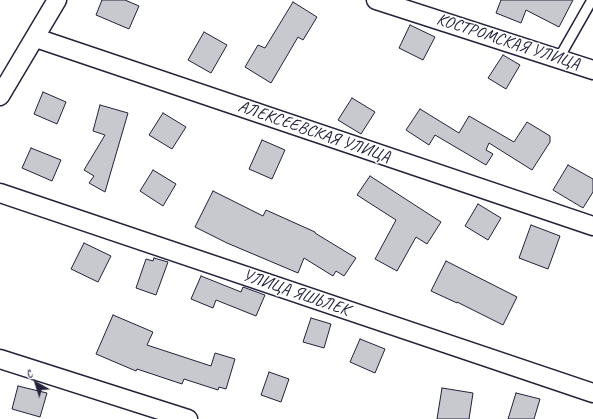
<!DOCTYPE html>
<html>
<head>
<meta charset="utf-8">
<style>
	body { margin:0 }
	#map { position:relative; width:593px; height:419px; overflow:hidden; background:#fff; font-family:Caveat,sans-serif }
	canvas { display:block }
	.north { position:absolute; left:16px; top:363px; width:40px; height:40px; -webkit-text-stroke:3px #fff; paint-order:stroke; rotate:321deg; font-size:11px; font-weight:700; line-height:16px; text-align:center; color:#22223b }
	.north::after { content:''; display:block; margin:auto; width:14px; height:18px; background:#22223b; clip-path:polygon(50% 0,100% 100%,50% 72%,0 100%) }
</style>
</head>
<body>
<div id="map">
<canvas width="593" height="419"></canvas>
<div class="north">С</div>
</div>
<script>
const g = document.querySelector('canvas').getContext('2d');
g.lineJoin = 'round';
function fillPath(path, color) { g.fillStyle = color; g.fill(path, 'evenodd'); }
const shape = rows => new Path2D(rows.map(r => 'M' + r).join(''));
function stroke(path, color, width, dash) { g.strokeStyle = color; g.lineWidth = width; g.lineCap = dash ? 'butt' : 'round'; g.setLineDash(dash || []); g.stroke(path); }
function drawText(font, color, halo, rows, align = 'center') {
  g.font = font + ' Caveat,sans-serif'; g.lineWidth = 3; g.setLineDash([]); g.textBaseline = 'middle'; g.strokeStyle = halo; g.fillStyle = color; for (const [text, x, y, turn = 0] of rows) {
    g.save(); g.translate(x, y); g.rotate((+turn || 0) * Math.PI / 180); g.textAlign = isNaN(turn) ? turn : align; if (halo) g.strokeText(text, 0, 0); g.fillText(text, 0, 0); g.restore();
  }
}
const building = shape([
	[102,0,125,0,139,6,129,29,96,15,102,0],
	[501,0,573,0,559,27,526,10,521,23,496,13,501,0],
	[293,2,317,17,303,40,298,37,271,83,245,67,258,45,265,48,293,2],
	[410,25,435,37,423,60,399,48,410,25],
	[204,32,227,45,211,73,188,60,204,32],
	[503,55,520,65,506,89,488,78,503,55],
	[43,92,66,102,57,124,34,114,43,92],
	[352,98,375,112,361,134,338,120,352,98],
	[100,105,128,113,105,192,89,183,94,176,84,170,105,135,93,131,100,105],
	[420,109,459,133,469,116,514,142,527,122,550,136,550,142,532,170,489,143,486,150,493,154,486,165,435,135,429,145,406,130,420,109],
	[163,113,186,127,172,149,149,135,163,113],
	[262,140,285,150,272,179,249,169,262,140],
	[31,148,61,160,52,181,22,168,31,148],
	[568,165,593,179,593,192,583,208,553,190,568,165],
	[153,170,176,184,163,206,140,191,153,170],
	[370,176,441,222,427,244,416,237,397,271,375,259,396,220,357,195,370,176],
	[213,191,263,216,266,210,315,232,315,233,356,258,344,276,336,271,333,276,304,258,298,273,227,243,195,227,213,191],
	[478,204,501,218,488,240,465,226,478,204],
	[531,225,560,236,548,269,519,258,531,225],
	[84,243,111,256,98,282,71,269,84,243],
	[154,258,168,262,156,295,136,288,146,259,153,261,154,258],
	[446,261,517,297,503,325,457,302,457,303,431,291,446,261],
	[201,276,241,292,243,287,265,295,256,316,216,300,213,308,191,299,201,276],
	[113,315,153,332,147,345,211,366,215,353,235,359,226,389,219,387,218,390,184,379,182,384,137,369,136,371,96,354,113,315],
	[311,318,331,324,324,348,303,342,311,318],
	[360,339,385,349,375,373,350,362,360,339],
	[269,372,289,379,281,402,261,395,269,372],
	[18,386,47,393,40,417,12,409,18,386],
	[442,388,473,393,469,419,437,419,442,388],
	[516,393,540,399,534,419,508,419,516,393]
]);
fillPath(building, '#c8c8cf');
stroke(building, '#22223b', 1);
const lane = shape([
	[559,58,592,0]
]);
const street = shape([
	[376,0,593,70],
	[36,38,593,226],
	[0,96,57,0],
	[0,193,593,393],
	[0,359,188,419]
]);
stroke(lane, '#22223b', 12);
stroke(street, '#22223b', 21);
stroke(lane, '#fff', 9);
stroke(street, '#fff', 18);
drawText('17px', '#22223b', '#fff', [
	["КОСТРОМСКАЯ УЛИЦА",508,42,18],
	["АЛЕКСЕЕВСКАЯ УЛИЦА",314,132,19],
	["УЛИЦА ЯШЬЛЕК",296,293,19]
]);
</script>
</body>
</html>
